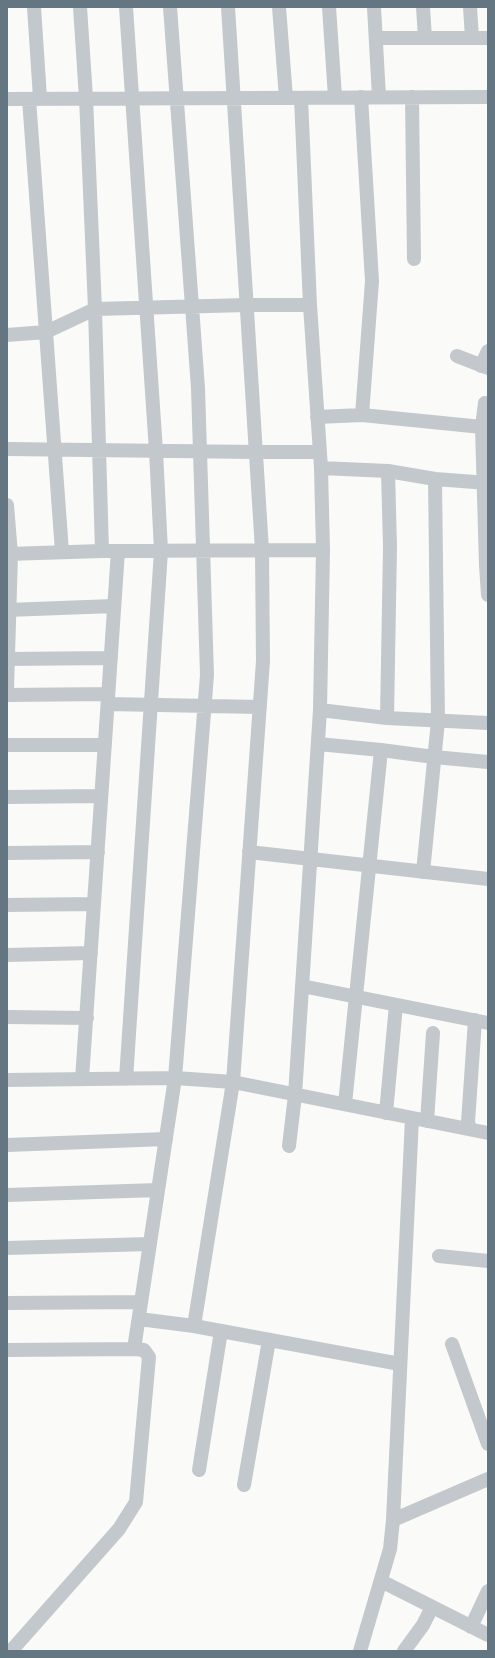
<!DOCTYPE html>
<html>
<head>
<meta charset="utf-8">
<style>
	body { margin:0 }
	#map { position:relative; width:495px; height:1658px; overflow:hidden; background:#fafaf8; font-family:"Exo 2",sans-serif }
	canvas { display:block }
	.frame { position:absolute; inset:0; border:8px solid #657683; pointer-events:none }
</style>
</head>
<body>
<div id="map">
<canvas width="495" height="1658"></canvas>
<div class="frame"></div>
</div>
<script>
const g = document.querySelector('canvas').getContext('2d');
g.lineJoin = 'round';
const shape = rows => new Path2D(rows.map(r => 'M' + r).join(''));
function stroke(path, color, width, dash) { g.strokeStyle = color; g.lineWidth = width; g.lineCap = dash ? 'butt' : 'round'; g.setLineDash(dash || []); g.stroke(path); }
stroke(shape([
	[34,7,40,98],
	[80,7,86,98,95,309,102,551],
	[279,7,286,98],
	[329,7,335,97],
	[374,7,379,97],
	[423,7,425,38],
	[470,7,472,38],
	[376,38,488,38],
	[361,97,372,281,362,415],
	[412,97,414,259],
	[7,99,488,97],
	[29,99,62,552],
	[7,335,46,332,95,309,247,305,310,305],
	[457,356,488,368],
	[481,366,488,351],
	[485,403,482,427,486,565,488,595],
	[317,417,362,415,482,427],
	[7,449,256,452,320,452],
	[321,468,388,471,435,479,488,483],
	[7,505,11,554,7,689],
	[7,554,102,551,323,550],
	[7,610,114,606],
	[7,659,111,658],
	[7,695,108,694],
	[108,704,260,707],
	[320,710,387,718,488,723],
	[387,718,390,547,388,471],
	[318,744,381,750,434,757,488,762],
	[7,745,105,745],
	[7,797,101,796],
	[249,852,488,879],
	[7,853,98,852],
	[423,872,438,721,435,479],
	[7,905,94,904],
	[7,955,91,953],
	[302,986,488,1023],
	[7,1017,87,1018],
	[82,1079,118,551],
	[126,1079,161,551,156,451,126,7],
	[7,1080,175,1078,233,1082,488,1133],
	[345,1104,381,750],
	[386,1113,396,1005],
	[427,1121,433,1033],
	[470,1129,468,1122,475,1020],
	[7,1145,166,1139],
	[289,1146,295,1095,320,710,323,550,321,468,310,305,301,98],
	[7,1195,158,1190],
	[7,1248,150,1244],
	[439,1256,488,1261],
	[7,1303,141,1302],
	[139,1319,194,1326,400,1364],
	[194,1326,233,1082,263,661,262,550,228,7],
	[452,1344,488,1444],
	[7,1350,134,1349,175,1078,207,675,198,388,170,7],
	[199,1470,221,1331],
	[244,1485,269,1340],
	[393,1520,488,1479],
	[381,1581,488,1635],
	[471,1627,488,1591],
	[11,1651,119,1529,136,1502,149,1357,144,1350,134,1349],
	[360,1651,390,1549,393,1520,412,1118],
	[404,1651,423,1625,432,1607]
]), '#c3c8cc', 14);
</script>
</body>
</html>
